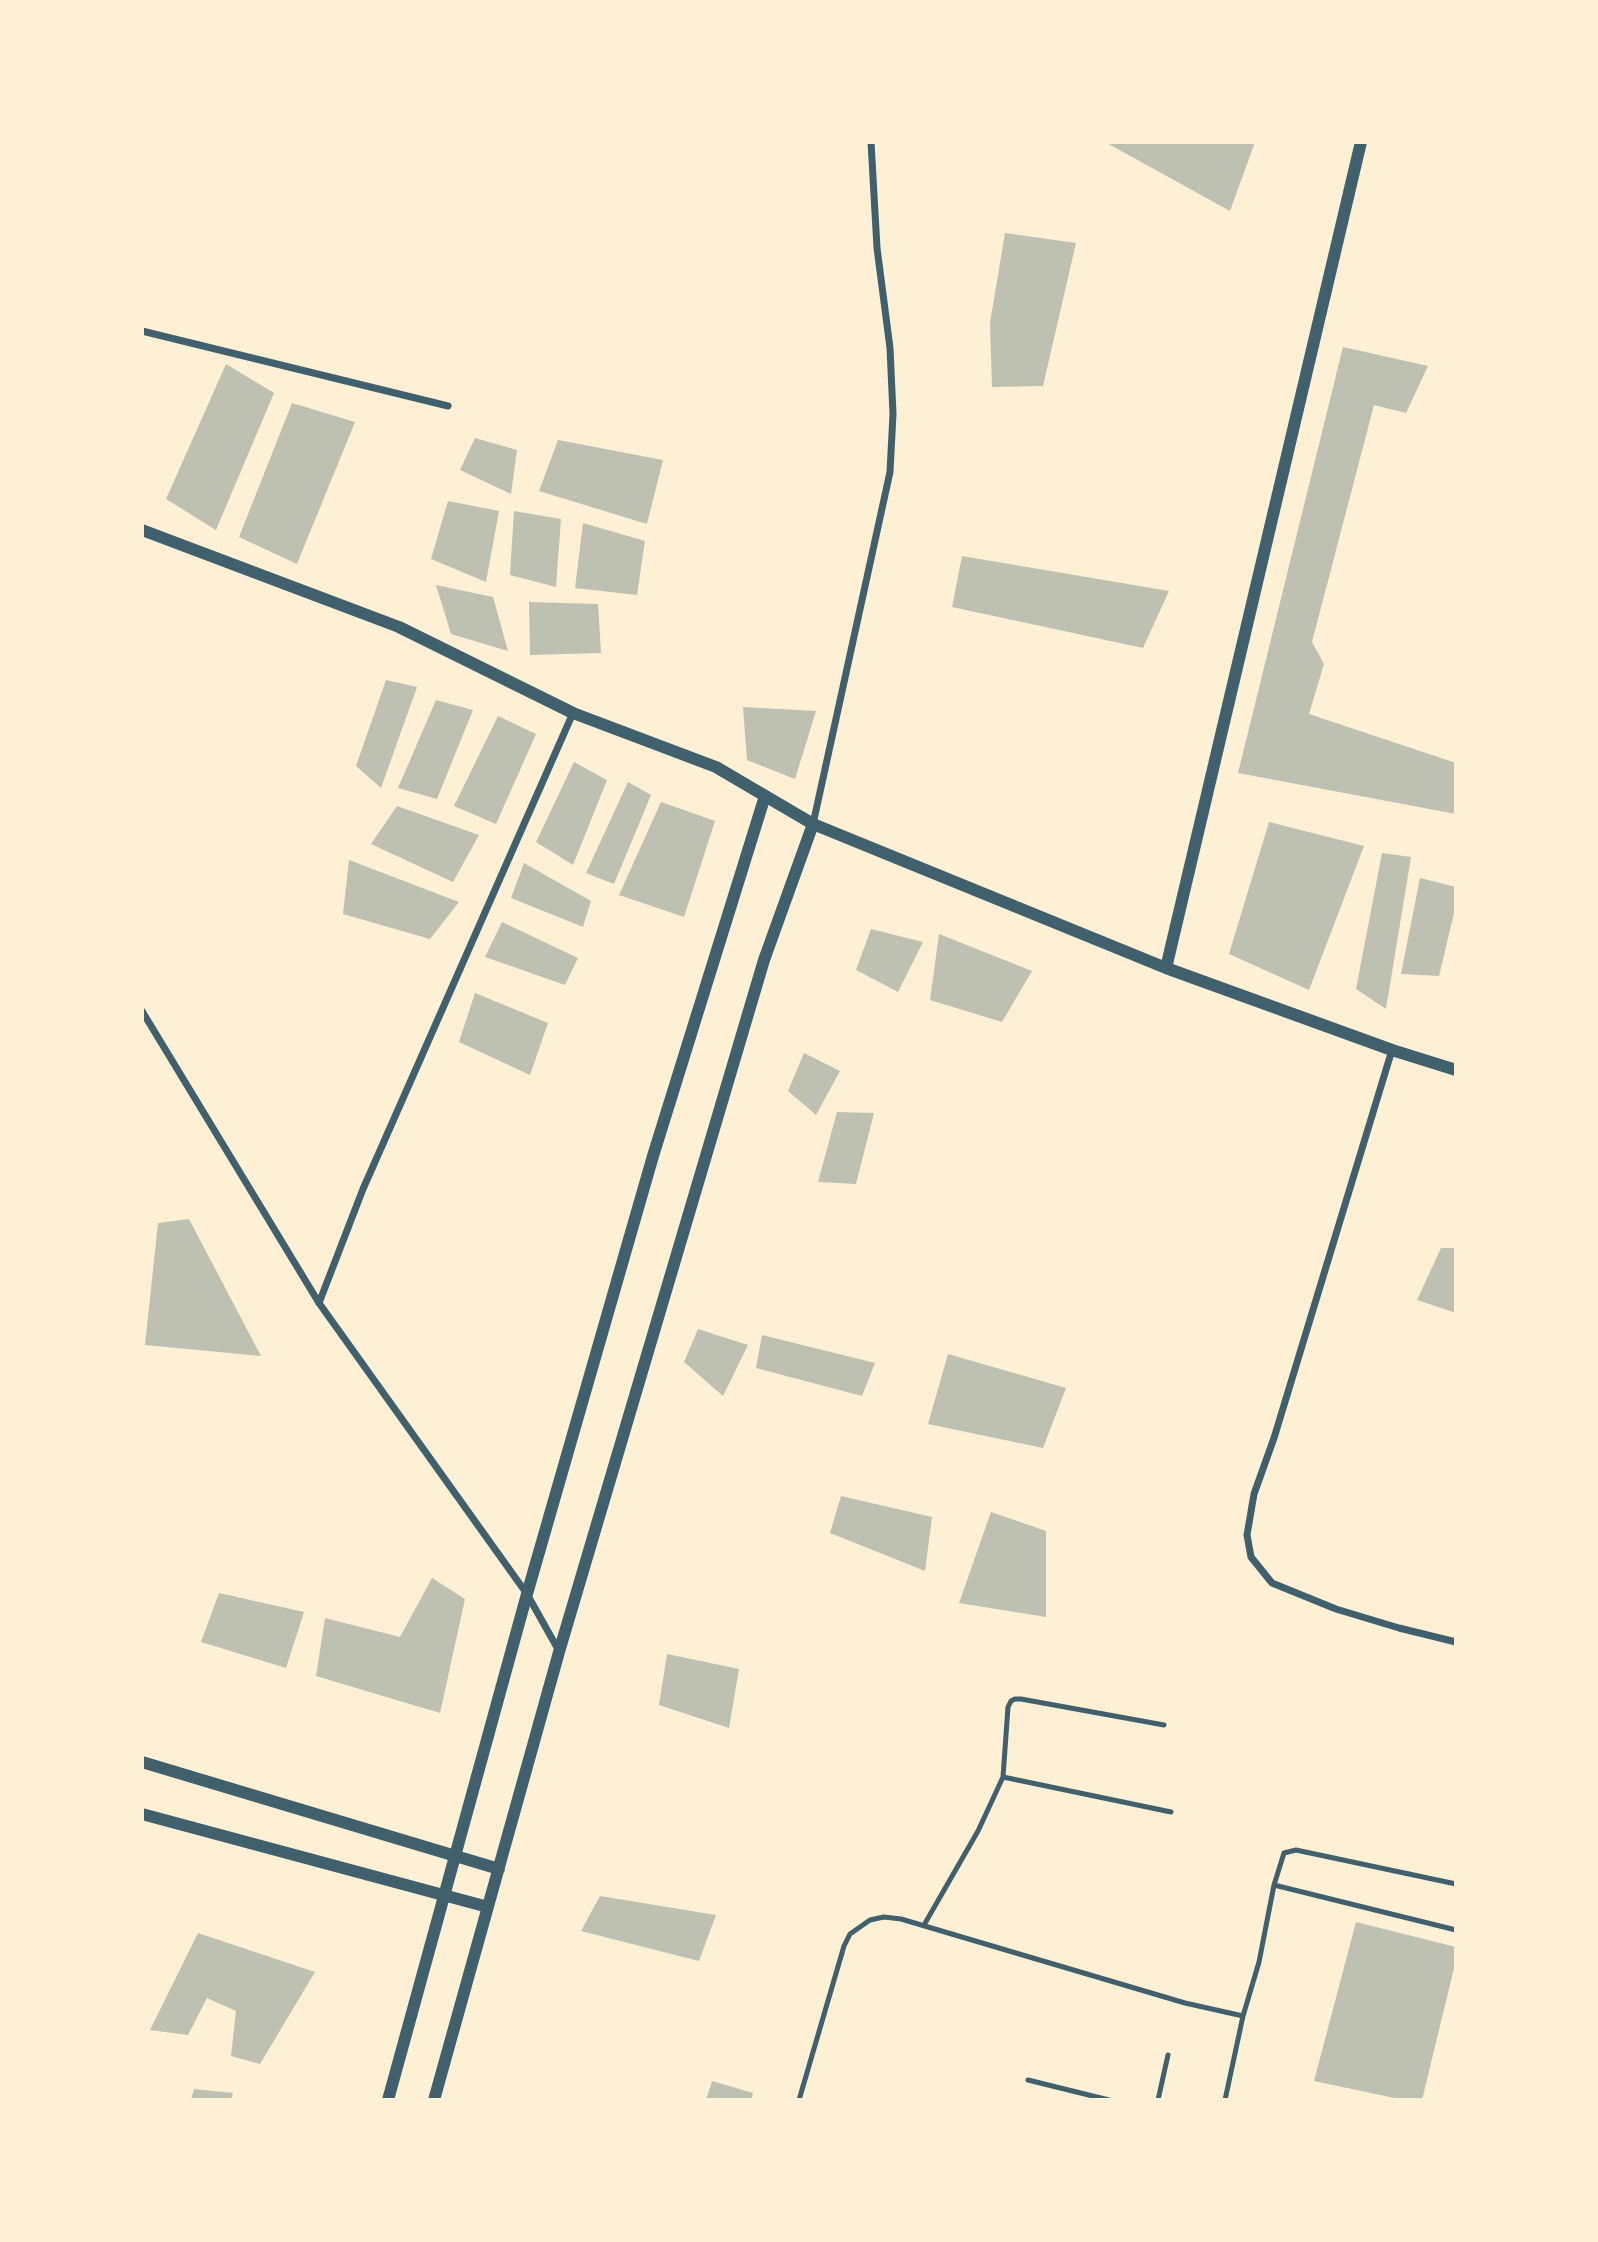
<!DOCTYPE html>
<html>
<head>
<meta charset="utf-8">
<style>
	body { margin:0 }
	#map { position:relative; width:1598px; height:2242px; overflow:hidden; background:#fdf0d5; font-family:Manrope,sans-serif }
	canvas { display:block }
	.frame { position:absolute; inset:0; border:144px solid #fdf0d5; pointer-events:none }
</style>
</head>
<body>
<div id="map">
<canvas width="1598" height="2242"></canvas>
<div class="frame"></div>
</div>
<script>
const g = document.querySelector('canvas').getContext('2d');
g.lineJoin = 'round';
function fillPath(path, color) { g.fillStyle = color; g.fill(path, 'evenodd'); }
const shape = rows => new Path2D(rows.map(r => 'M' + r).join(''));
function stroke(path, color, width, dash) { g.strokeStyle = color; g.lineWidth = width; g.lineCap = dash ? 'butt' : 'round'; g.setLineDash(dash || []); g.stroke(path); }
fillPath(shape([
	[1105,142,1255,142,1230,211],
	[1005,233,1076,243,1043,386,992,387,990,323],
	[1343,347,1428,366,1406,413,1374,405,1312,642,1324,664,1309,714,1456,763,1456,814,1238,773],
	[226,364,274,393,216,530,166,499],
	[292,403,355,422,297,564,239,537],
	[475,438,517,450,511,494,460,470],
	[558,440,663,460,647,524,539,491],
	[448,501,499,511,486,582,431,559],
	[514,511,561,519,556,587,510,575],
	[583,523,645,541,637,595,575,588],
	[962,556,1169,591,1143,648,952,607],
	[436,585,493,597,508,651,451,634],
	[529,602,598,604,601,653,530,655],
	[386,680,417,687,381,788,356,766],
	[436,700,473,710,437,799,398,788],
	[743,707,816,711,795,779,747,760],
	[498,716,536,734,496,824,454,806],
	[574,762,607,780,573,865,536,842],
	[628,782,651,795,614,884,586,873],
	[661,802,715,821,684,917,619,895],
	[397,806,479,835,453,882,371,844],
	[1269,822,1364,846,1309,990,1229,954],
	[1382,853,1411,857,1386,1009,1356,989],
	[349,860,459,902,430,939,343,914],
	[524,863,591,901,583,927,511,898],
	[1420,878,1456,887,1456,905,1439,976,1401,974],
	[502,922,578,958,565,985,485,957],
	[871,929,923,942,898,992,856,970],
	[939,934,1032,971,1002,1022,930,1000],
	[475,993,548,1023,530,1075,459,1042],
	[804,1053,840,1071,816,1115,788,1091],
	[837,1112,874,1113,856,1184,818,1182],
	[189,1219,261,1356,145,1345,158,1223],
	[1441,1248,1456,1248,1456,1313,1417,1300],
	[698,1329,748,1345,723,1396,684,1362],
	[762,1335,875,1363,862,1396,756,1368],
	[948,1354,1066,1388,1043,1448,928,1424],
	[841,1496,932,1517,925,1571,830,1533],
	[991,1512,1046,1531,1046,1617,959,1603],
	[432,1578,465,1599,440,1713,316,1676,325,1618,400,1637],
	[219,1593,304,1612,286,1668,201,1642],
	[667,1654,739,1669,729,1728,659,1705],
	[600,1896,716,1915,699,1961,581,1931],
	[1356,1922,1456,1947,1456,1960,1422,2100,1404,2100,1314,2081],
	[198,1933,315,1972,260,2064,231,2056,236,2011,207,1998,188,2035,150,2030],
	[712,2081,753,2093,751,2100,706,2100],
	[194,2089,233,2093,231,2100,191,2100]
]), '#bec0b2');
stroke(shape([
	[1003,1777,1171,1812],
	[1274,1885,1284,1853,1296,1850,1456,1884],
	[924,1925,978,1831,1003,1777,1008,1707,1011,1701,1015,1699,1021,1699,1164,1725],
	[1028,2080,1109,2100],
	[799,2100,844,1946,850,1934,870,1920,884,1917,901,1919,1185,2003,1243,2016],
	[1158,2100,1168,2055],
	[1225,2100,1243,2016,1259,1962,1274,1885,1456,1930]
]), '#3f606c', 5);
stroke(shape([
	[142,331,448,406],
	[813,824,890,472,893,414,890,348,877,248,871,142],
	[142,1011,319,1303,527,1594,559,1651],
	[1392,1050,1274,1438,1254,1494,1247,1535,1251,1557,1272,1583,1336,1609,1399,1628,1456,1642],
	[319,1303,363,1189,573,713]
]), '#3f606c', 7);
stroke(shape([
	[142,530,399,627,573,713,716,767,813,824,1166,968,1392,1050,1456,1070],
	[1166,968,1361,142],
	[142,1762,499,1869],
	[142,1814,488,1907],
	[388,2100,527,1594,653,1156,765,796],
	[434,2100,559,1652,764,960,813,824]
]), '#3f606c', 12);
</script>
</body>
</html>
